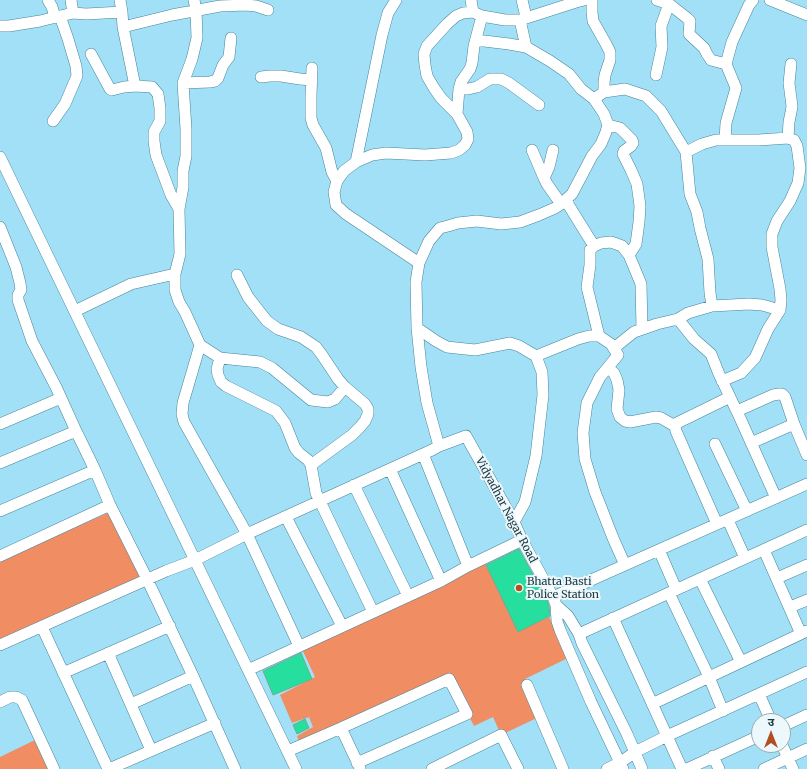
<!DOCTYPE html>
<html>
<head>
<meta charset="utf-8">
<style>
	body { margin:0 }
	#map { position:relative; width:807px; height:769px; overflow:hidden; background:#a1e0f7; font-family:Merriweather,"Noto Sans Devanagari",serif }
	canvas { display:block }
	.north { position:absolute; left:751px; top:713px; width:40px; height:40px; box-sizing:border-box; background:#ecf8fc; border:1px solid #9aacb2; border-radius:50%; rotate:0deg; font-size:11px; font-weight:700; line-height:16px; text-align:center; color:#203a43 }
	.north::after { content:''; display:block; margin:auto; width:14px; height:18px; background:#b34e1f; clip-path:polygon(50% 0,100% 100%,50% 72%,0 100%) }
</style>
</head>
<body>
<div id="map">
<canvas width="807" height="769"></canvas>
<div class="north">उ</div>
</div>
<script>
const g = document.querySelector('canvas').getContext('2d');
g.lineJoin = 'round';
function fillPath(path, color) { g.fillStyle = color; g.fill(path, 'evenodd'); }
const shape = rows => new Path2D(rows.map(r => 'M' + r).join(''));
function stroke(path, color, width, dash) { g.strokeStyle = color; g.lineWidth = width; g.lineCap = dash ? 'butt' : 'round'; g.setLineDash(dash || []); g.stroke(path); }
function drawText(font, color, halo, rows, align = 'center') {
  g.font = font + ' Merriweather,serif'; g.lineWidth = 4; g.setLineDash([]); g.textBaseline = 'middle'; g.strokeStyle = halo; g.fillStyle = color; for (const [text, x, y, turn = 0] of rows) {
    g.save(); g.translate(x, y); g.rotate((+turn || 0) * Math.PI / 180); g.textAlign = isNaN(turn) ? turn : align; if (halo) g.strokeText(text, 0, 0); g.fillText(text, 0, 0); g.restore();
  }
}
fillPath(shape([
	[110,512,144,578,0,641,0,561],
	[484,561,518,631,549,617,570,657,525,679,541,716,501,735,493,717,474,726,449,677,300,745,297,736,313,727,309,717,292,723,280,695,315,677,302,649],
	[35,740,48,769,0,769,0,757]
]), '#f18d63');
const building = shape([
	[519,549,547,600,549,606,550,616,518,632,486,565,519,549],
	[301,653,312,679,273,695,263,671,301,653],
	[305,719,309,728,297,734,293,725,305,719]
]);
fillPath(building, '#26df9f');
stroke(building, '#72aa8f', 1);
const minor = shape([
	[48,0,52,7,55,17],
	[120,0,122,12],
	[471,0,473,12],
	[522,0,526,17],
	[592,0,592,12,593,21,606,44,610,52,610,60,605,75,604,83,604,92],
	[657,0,669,4,687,18,690,21,689,34,704,48,707,54,711,60,726,64],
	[770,0,807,15],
	[73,13,86,14,122,12,123,27],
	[520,20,526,47],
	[0,26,9,26,40,21,73,13,71,0],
	[91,54,110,89,112,90,124,87,135,86,152,87,158,94,160,108,160,121,154,132,154,141,156,155,171,195,179,209],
	[312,68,311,96,311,118,313,125,326,148,332,172,337,181],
	[656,75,662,47,661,26,669,4],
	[261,77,270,76,281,76,300,79,312,80],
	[183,83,210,82,215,81,218,78,223,65,229,57,231,38],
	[135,86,123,27,172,15,220,6,246,5,256,6,268,10],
	[459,89,468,89,477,87,490,79,501,79,509,83,539,105],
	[594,99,604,92,625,89,646,96,661,111,686,152,690,194,697,212,700,228,708,259,710,293,712,306],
	[457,114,459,89,461,82,470,69,472,63,474,46,482,16],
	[53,121,65,104,77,76,76,66,68,39,60,16],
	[608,125,620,128,632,140,633,143,631,146,624,151,623,154,631,170,637,184,640,206,639,222,636,244,629,255],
	[788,138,789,122,791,112,792,106,789,83,791,64],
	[725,140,726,123,736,88,726,64,732,42,749,5,753,0],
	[532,150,544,178],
	[553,150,549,167,544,178,547,184,561,204],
	[686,152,702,144,716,140,759,140,788,138,794,140,797,146,800,168,798,183,790,201,777,221,772,234,772,247,780,289,781,300,780,310,768,329,755,358,741,373,722,381],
	[0,157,296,769],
	[356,162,382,35,388,13,396,0],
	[566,201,594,246],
	[0,227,16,267,20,283,21,290,18,295,18,300,32,341,56,387,76,431,95,470,110,505,147,579,193,676,235,769],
	[419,263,346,214,336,205,334,192,337,181,344,171,356,162,372,155,386,153,425,155,451,153,459,150,465,145,468,139,467,132,457,114,441,98,434,88,427,76,425,65,424,54,427,46,447,24,456,16,463,13,473,12,482,16,505,20,520,20,576,2,584,0],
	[175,274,180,254,179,209,183,187,183,171,186,156,186,129,183,83,192,59,197,38,196,10,194,0],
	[237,275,248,297,259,311,267,321,278,329,301,337,316,347,322,355,338,379,345,387,365,404,368,409,368,414,365,421,360,427,352,435,311,465],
	[75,311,131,284,175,274,175,290,179,302,185,312,200,345,220,358,260,362,272,368,311,400,328,402,335,399,345,387],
	[678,319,694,339,711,354,719,374,740,418,776,498],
	[417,328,436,341,447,347,475,350,510,343,519,346,536,356],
	[599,336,587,287,590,265,590,250,594,246,601,243,611,242,622,246,629,255,641,284,642,329],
	[200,345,183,403,182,414,184,422,247,534,299,646],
	[614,348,634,332,657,324,678,319,688,313,712,306,749,304,762,305,780,310],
	[220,358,217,369,218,375,221,382,226,386,276,411,285,423,295,448,299,453,308,460,311,465,316,493,373,612],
	[608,368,614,373,617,380,619,390,617,409,620,417,625,421,630,422,656,417,661,418,675,426],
	[737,411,773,395,779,394,782,394,785,397,794,424],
	[0,424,61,398],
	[751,443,794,424,807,455],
	[715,444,747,511],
	[439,446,427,403,421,367,417,328,416,282,419,263,429,241,440,228,448,226,458,223,477,221,501,224,520,222,539,215,555,208,561,204,572,194,592,156,601,144,606,132,608,125,604,114,594,99,581,89,569,74,550,61,526,47,509,44,476,40],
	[423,454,468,566],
	[0,463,76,431],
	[390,469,441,581],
	[354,485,408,596],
	[0,511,95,470],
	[286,517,342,626],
	[728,520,745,558],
	[514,522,525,502,536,456,543,395,542,372,536,356,578,339,589,336,599,336,611,344,618,355,600,377,587,403,583,433,585,459,595,492,613,538,625,565],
	[717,524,676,431,675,426,677,423,730,397],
	[659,550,676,589],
	[764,550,801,634],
	[0,556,110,505],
	[777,578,807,565],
	[700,579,741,662],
	[669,593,709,677,723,711],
	[553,597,807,484],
	[556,605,568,616,579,634,582,643,627,734,642,769],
	[790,607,807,600],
	[613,618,682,769],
	[42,627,108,769],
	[579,634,807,530],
	[0,645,166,571,195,560,247,534,432,450,439,446,466,436,514,522,522,540,553,597,556,605,557,621,560,630,591,702,623,769],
	[108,653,151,750],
	[248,670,441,581,468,566,522,540],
	[63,673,170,626],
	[527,685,563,769],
	[759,694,771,721],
	[0,702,10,697,16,697,22,700,54,769],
	[131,704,193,676],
	[652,704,807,631],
	[783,726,807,715],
	[341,728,449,679,467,714,357,763],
	[782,745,793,769],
	[288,751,341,728,360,768],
	[713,756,719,769],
	[109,769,215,723],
	[432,769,501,735,518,769],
	[607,769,621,762,635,752,667,736,807,672],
	[687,769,759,736],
	[764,769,807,749]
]);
stroke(minor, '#478499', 12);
stroke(minor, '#fff', 11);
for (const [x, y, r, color] of [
	[519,588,4,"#b34e1f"]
]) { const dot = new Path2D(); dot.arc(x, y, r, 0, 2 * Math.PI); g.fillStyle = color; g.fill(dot); stroke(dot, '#ecf8fc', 1.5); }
drawText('11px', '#203a43', '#ecf8fc', [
	["Vidyadhar Nagar Road",506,510,62]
]);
drawText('11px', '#203a43', '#ecf8fc', [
	["Bhatta Basti",527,582],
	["Police Station",527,595]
], 'left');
</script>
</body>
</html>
